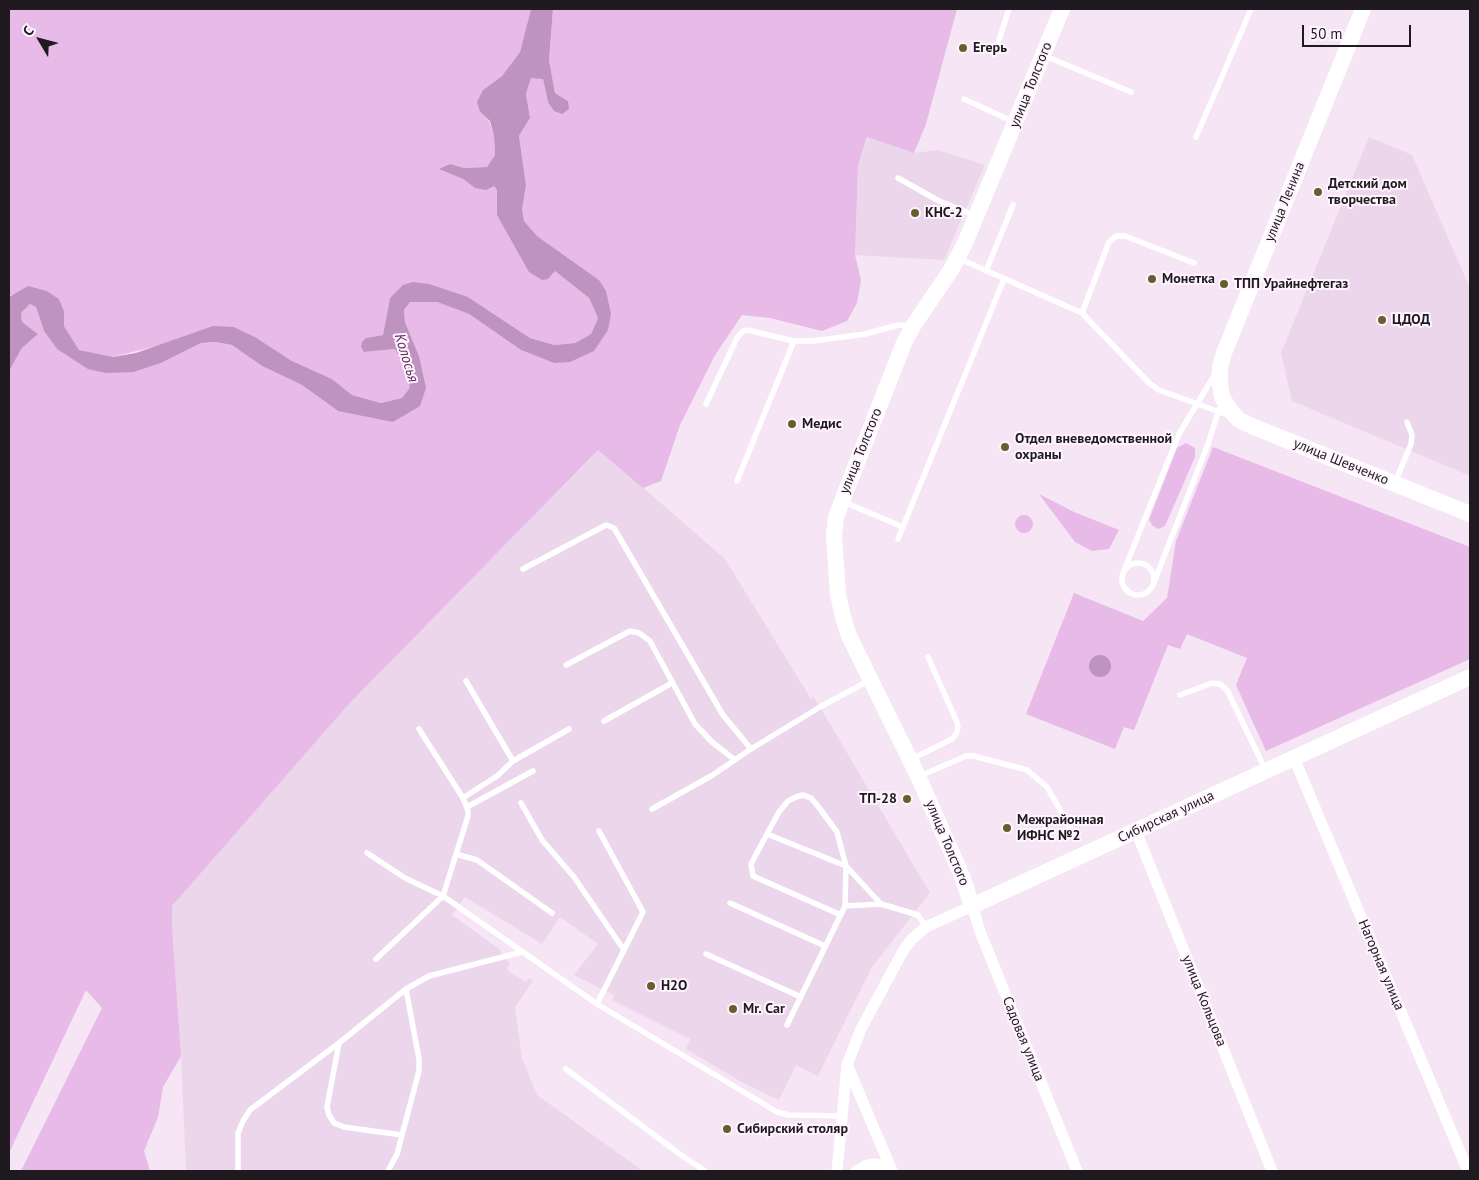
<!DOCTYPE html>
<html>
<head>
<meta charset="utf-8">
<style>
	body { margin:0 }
	#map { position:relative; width:1479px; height:1180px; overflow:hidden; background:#f6e5f5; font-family:"PT Sans",sans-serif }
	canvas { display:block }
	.frame { position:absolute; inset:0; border:10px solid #1f1a1f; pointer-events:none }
	.north { position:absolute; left:15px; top:15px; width:50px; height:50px; -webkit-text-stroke:4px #fff5ff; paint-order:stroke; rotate:307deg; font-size:14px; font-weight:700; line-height:20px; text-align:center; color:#1f1a1f }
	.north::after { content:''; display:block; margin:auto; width:18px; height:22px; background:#1f1a1f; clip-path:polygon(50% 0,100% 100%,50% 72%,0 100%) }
	.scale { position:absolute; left:1302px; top:25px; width:109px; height:22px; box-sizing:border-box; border:2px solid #1f1a1f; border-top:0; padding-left:6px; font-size:15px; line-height:18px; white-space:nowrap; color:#1f1a1f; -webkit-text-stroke:4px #fff5ff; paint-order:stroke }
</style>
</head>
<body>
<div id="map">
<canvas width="1479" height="1180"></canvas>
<div class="frame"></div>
<div class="north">С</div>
<div class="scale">50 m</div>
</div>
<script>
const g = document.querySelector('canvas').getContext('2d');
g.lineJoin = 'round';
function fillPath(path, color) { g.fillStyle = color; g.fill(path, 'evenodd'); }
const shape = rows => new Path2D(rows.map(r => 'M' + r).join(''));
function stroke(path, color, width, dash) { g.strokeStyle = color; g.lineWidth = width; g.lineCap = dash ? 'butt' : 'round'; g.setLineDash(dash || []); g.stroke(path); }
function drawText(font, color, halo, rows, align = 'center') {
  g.font = font + ' "PT Sans",sans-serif'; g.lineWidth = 4; g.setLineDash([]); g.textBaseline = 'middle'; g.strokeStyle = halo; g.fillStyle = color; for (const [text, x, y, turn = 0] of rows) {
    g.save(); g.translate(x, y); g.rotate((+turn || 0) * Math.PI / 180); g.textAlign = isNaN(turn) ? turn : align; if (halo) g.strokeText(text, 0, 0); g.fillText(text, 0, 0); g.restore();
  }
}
fillPath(shape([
	[868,137,914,153,938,150,985,165,944,260,855,255,858,165],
	[1369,137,1412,155,1470,288,1470,476,1292,401,1281,353],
	[599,449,725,559,811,699,814,697,930,893,872,967,818,1076,796,1065,779,1100,745,1084,686,1049,690,1039,612,1000,614,995,574,975,598,944,560,917,542,944,465,897,452,915,499,949,510,964,507,970,526,982,529,978,533,981,515,1007,522,1058,537,1095,643,1171,186,1171,181,1056,172,925,172,906,348,705]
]), '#ecd6ec');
fillPath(shape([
	[9,9,531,9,520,52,502,76,483,90,480,112,489,121,494,136,495,155,487,167,464,168,450,164,440,169,463,179,476,188,494,186,497,190,497,215,548,279,555,271,589,298,598,318,591,334,575,343,554,345,530,338,468,297,390,298,383,335,366,338,364,352,395,349,410,378,409,389,402,398,381,403,352,395,332,379,292,361,255,337,234,327,112,357,79,350,64,326,64,311,59,299,47,291,11,295,9,297],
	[553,9,957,9,926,124,914,153,867,137,858,165,855,255,861,280,857,303,847,321,822,331,770,318,742,315,715,355,680,425,661,481,643,488,598,450,348,705,172,906,172,925,181,1056,163,1087,158,1117,144,1151,150,1171,21,1171,102,1008,86,990,9,1153,9,371,22,348,38,334,22,322,21,313,30,304,36,307,44,331,57,349,134,372,161,363,201,343,215,342,232,345,262,366,302,385,338,411,420,406,419,356,405,322,404,310,410,302,437,302,469,314,521,350,554,363,608,330,599,280,537,236,524,221,522,210,526,185,519,136,530,118,526,94,531,77,543,79,548,102,568,101,555,93,549,60],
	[1186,443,1195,448,1195,457,1165,526,1158,529,1152,525,1149,520,1177,448],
	[1213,447,1470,547,1470,659,1266,751,1236,685,1247,658,1187,634,1180,649,1168,645,1134,730,1124,727,1115,749,1026,714,1074,593,1143,621,1167,598,1176,541],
	[1039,494,1074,512,1119,530,1109,549,1092,551,1075,542],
	'1015 524a9 9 0 1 1 18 0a9 9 0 1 1-18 0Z'
]), '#e7bae7');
fillPath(shape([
	[531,9,553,9,549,60,555,93,568,101,569,109,562,114,554,111,548,102,543,79,531,78,526,94,530,118,519,136,526,185,522,210,524,221,537,236,599,280,606,291,611,314,608,330,594,351,570,362,554,363,521,350,469,314,437,302,410,302,404,310,405,322,419,356,426,388,420,406,393,422,338,411,302,385,262,366,232,345,215,342,201,343,161,363,134,372,106,373,88,369,57,349,44,331,36,307,30,304,21,313,22,322,38,334,22,348,9,371,9,297,28,286,47,291,59,299,64,311,64,326,79,350,113,357,136,353,213,326,234,327,255,337,292,361,332,379,352,395,381,403,402,398,409,389,410,378,395,349,364,352,361,347,362,342,366,338,383,335,390,298,403,285,413,282,429,284,468,297,530,338,554,345,575,343,591,334,598,318,589,298,555,271,548,279,542,280,529,272,497,215,497,190,494,186,486,190,475,188,463,179,439,169,450,164,464,168,487,167,495,155,494,136,490,121,480,112,477,102,483,90,502,76,520,52],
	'1089 666a11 11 0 1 1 22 0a11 11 0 1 1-22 0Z'
]), '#bf93bf');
stroke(shape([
	[996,49,1009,9],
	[1043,55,1131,92],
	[964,99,1014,122],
	[1196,137,1251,9],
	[898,178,939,201,974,215],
	[958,258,1082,313,1149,383,1159,390,1228,415],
	[986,271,1013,205],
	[1082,313,1109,242,1116,236,1125,236,1194,263],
	[706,404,737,338,743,331,747,330,794,341,813,341,865,334,898,325,910,326],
	[737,481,794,341],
	[1395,483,1411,444,1412,435,1407,422],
	[844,502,903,527],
	[898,539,1004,279],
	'1122 579a16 16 0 1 1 32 0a16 16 0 1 1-32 0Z',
	[523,569,606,525,614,528,723,715,751,749,820,707,870,680],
	[1123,573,1179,434,1215,374],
	[1153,585,1208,444,1219,409],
	[566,665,630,631,639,633,650,641,695,724,712,742,735,760],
	[466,681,513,761],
	[1180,695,1212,683,1220,684,1227,690,1265,769],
	[604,721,672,683],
	[419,729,463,798,468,811,468,816,443,896,597,1004,777,1112,789,1115,842,1116],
	[912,759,952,739,956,734,958,728,957,722,928,657],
	[920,776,966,756,974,756,1027,770,1047,787,1073,833],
	[463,798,497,776,513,761,569,729],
	[521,803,542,840,574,877,624,950],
	[467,807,533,771],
	[652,809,711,776,751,749],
	[767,834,846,866,845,906],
	[367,853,405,878,443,896,376,959],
	[456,854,477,860,552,913],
	[730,903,825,946],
	[841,915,753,876,751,864,767,834,779,812,788,801,796,797,803,795,811,798,817,805,837,832,846,866,881,904],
	[706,954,801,997],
	[597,1004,643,912,599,831],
	[787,1025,845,906,881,904,918,915,926,927],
	[566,1069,681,1155,705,1171],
	[402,1135,344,1127,334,1123,329,1115,327,1107,339,1043,406,989,429,976,522,952],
	[238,1171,238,1133,243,1121,250,1110,339,1043],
	[388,1171,397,1154,419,1071,419,1059,406,989]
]), '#fff', 5.5);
stroke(shape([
	[1294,758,1468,1171],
	[1136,831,1272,1171],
	[848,1067,892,1171],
	[837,1171,847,1065,861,1029,903,951,911,940,926,927,972,906,981,934,1077,1171],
	[856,1171,867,1165,875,1164,880,1165,890,1171]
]), '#fff', 11);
stroke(shape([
	[1062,9,965,243,951,270,913,326,904,343,842,501,836,517,834,536,838,594,843,617,849,636,918,776,962,876,972,906,1470,677],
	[1363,9,1224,353,1220,367,1220,385,1222,397,1230,410,1239,420,1254,427,1470,514]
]), '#fff', 16);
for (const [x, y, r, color] of [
	[963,48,5,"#675e2b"],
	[1318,192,5,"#675e2b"],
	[915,213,5,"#675e2b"],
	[1152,279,5,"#675e2b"],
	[1224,284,5,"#675e2b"],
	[1382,320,5,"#675e2b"],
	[792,424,5,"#675e2b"],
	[1005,447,5,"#675e2b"],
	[907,799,5,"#675e2b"],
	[1007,828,5,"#675e2b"],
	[651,986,5,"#675e2b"],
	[733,1009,5,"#675e2b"],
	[727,1129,5,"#675e2b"]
]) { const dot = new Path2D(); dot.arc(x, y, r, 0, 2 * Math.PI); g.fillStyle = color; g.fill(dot); stroke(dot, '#fff5ff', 2); }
drawText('bold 14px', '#1f1a1f', '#fff5ff', [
	["Егерь",973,48],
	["Детский дом",1328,184],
	["творчества",1328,200],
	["КНС-2",925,213],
	["Монетка",1162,279],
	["ТПП Урайнефтегаз",1234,284],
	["ЦДОД",1392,320],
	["Медис",802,424],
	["Отдел вневедомственной",1015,439],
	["охраны",1015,455],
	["ТП-28",897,799,"right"],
	["Межрайонная",1017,820],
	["ИФНС №2",1017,836],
	["Н2О",661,986],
	["Mr. Car",743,1009],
	["Сибирский столяр",737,1129]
], 'left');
drawText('14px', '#1f1a1f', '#fff5ff', [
	["улица Толстого",1031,85,-68],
	["улица Ленина",1285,202,-68],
	["улица Толстого",861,451,-68],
	["улица Шевченко",1341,462,22],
	["Сибирская улица",1166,817,-25],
	["улица Толстого",947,843,67],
	["Нагорная улица",1381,965,67],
	["улица Кольцова",1204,1001,68],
	["Садовая улица",1023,1039,68]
]);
drawText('italic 15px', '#602a61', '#fff5ff', [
	["Колосья",406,358,73]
]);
</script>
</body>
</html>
